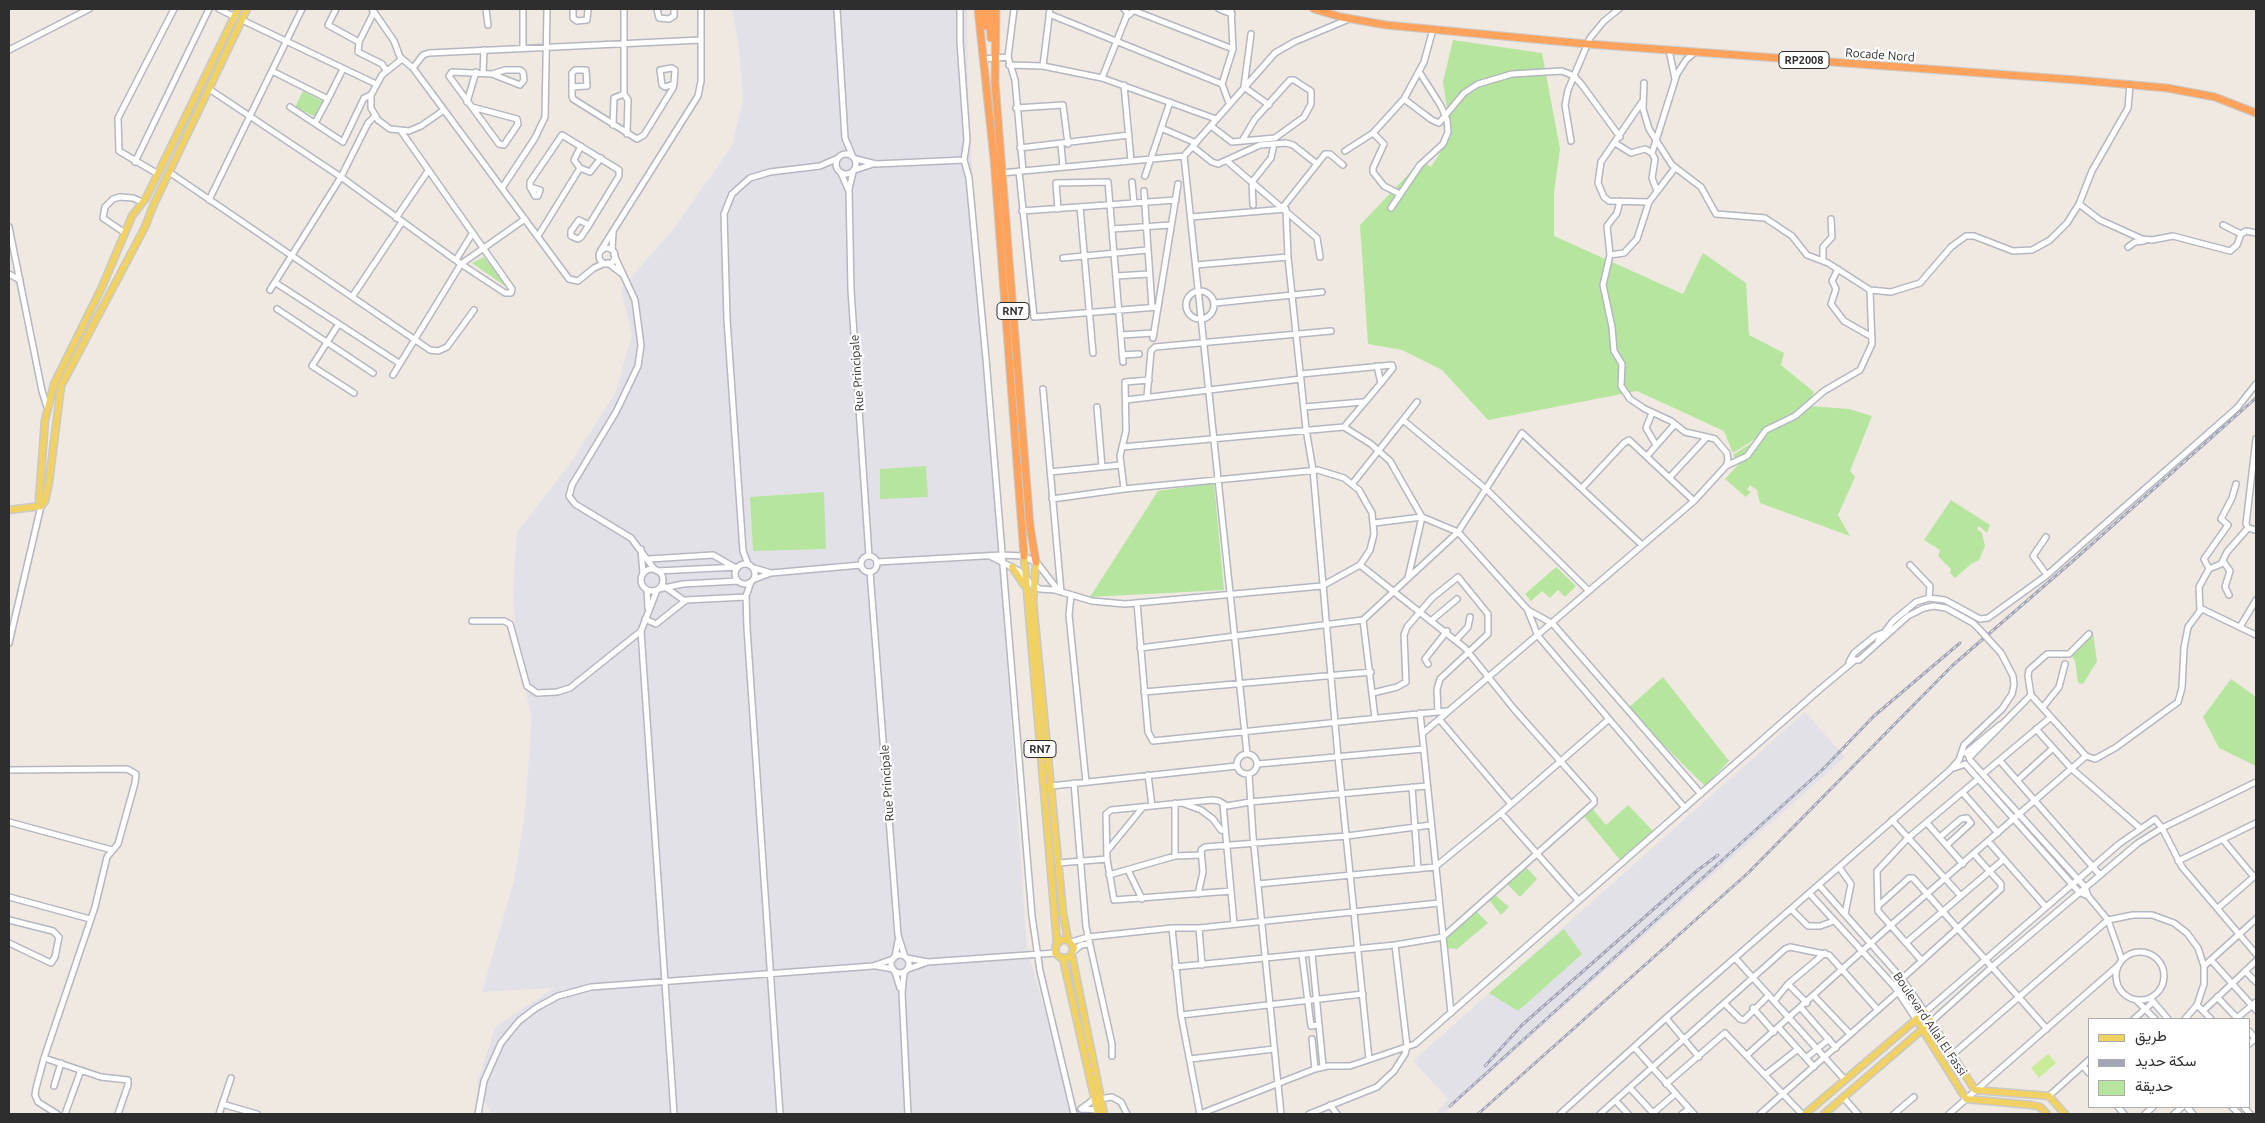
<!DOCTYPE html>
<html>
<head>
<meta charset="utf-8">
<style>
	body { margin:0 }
	#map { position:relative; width:2265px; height:1123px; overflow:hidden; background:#efe9e1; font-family:Ubuntu,Vazirmatn,sans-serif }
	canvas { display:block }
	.frame { position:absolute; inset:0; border:10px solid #2e2e2e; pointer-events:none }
	.legend { position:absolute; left:2088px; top:1018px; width:162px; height:90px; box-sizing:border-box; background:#fff; border:1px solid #ababab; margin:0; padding:6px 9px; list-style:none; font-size:15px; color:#2e2e2e }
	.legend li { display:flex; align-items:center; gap:10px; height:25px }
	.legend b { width:25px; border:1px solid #ababab }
</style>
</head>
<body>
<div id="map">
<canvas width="2265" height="1123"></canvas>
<div class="frame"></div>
<ul class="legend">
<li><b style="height:6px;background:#f2d163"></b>طريق</li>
<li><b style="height:6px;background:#a3a6b8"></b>سكة حديد</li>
<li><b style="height:14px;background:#b6e59e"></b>حديقة</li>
</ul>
</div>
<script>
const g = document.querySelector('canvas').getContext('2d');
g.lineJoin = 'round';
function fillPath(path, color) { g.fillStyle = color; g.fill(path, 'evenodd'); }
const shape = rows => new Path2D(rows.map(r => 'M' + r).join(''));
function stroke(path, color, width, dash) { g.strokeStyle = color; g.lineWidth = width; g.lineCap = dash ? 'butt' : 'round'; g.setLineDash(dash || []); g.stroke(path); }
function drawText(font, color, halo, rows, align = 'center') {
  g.font = font + ' Ubuntu,sans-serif'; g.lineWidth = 4.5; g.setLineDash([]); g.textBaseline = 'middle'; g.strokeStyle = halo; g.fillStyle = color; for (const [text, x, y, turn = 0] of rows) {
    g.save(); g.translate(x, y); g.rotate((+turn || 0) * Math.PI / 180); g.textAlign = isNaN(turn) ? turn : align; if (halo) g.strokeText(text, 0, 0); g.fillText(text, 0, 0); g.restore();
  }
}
fillPath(shape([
	[732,9,967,9,968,110,1027,948,1074,1114,491,1114,477,1084,495,1027,554,988,482,992,514,881,524,820,532,720,517,650,513,595,517,532,567,468,615,394,632,335,621,289,672,231,732,146,743,100,739,47],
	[1805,712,1845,757,1444,1114,1436,1114,1448,1099,1413,1061]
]), '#e3e1e8');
fillPath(shape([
	[1453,40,1542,53,1560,149,1554,192,1554,236,1683,294,1703,253,1746,283,1749,335,1784,353,1781,365,1814,392,1808,405,1733,453,1724,431,1637,391,1488,420,1442,370,1402,350,1368,344,1360,225,1421,161,1431,167,1451,136,1443,82],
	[303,91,324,102,316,117,295,107],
	[484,257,508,288,472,263],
	[1808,406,1849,409,1872,416,1850,471,1855,477,1838,515,1850,536,1760,503,1757,490,1750,485,1747,490,1751,492,1746,497,1725,479,1739,464,1733,455],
	[926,466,928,497,880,499,880,469],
	[1214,483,1224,590,1090,597,1158,491],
	[824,492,826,549,753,551,750,497],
	[1951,500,1990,525,1987,533,1979,526,1977,529,1982,533,1985,546,1979,560,1971,564,1955,578,1950,573,1951,569,1938,556,1940,550,1924,540],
	[1556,567,1576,586,1565,597,1558,590,1550,598,1542,591,1531,601,1525,594],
	[2093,633,2097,661,2083,684,2078,683,2075,661,2071,655],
	[1663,677,1729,761,1705,786,1627,709],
	[2231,679,2256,697,2256,766,2219,748,2203,717],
	[1628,805,1653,831,1621,861,1583,815,1592,808,1606,825],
	[1525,866,1537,879,1520,897,1506,883],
	[1494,894,1509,907,1501,915,1489,900],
	[1475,910,1488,923,1457,949,1446,948,1445,938],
	[1564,929,1582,954,1518,1011,1489,993]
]), '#b6e59e');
fillPath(shape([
	[2048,1054,2056,1063,2039,1078,2031,1068]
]), '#c9ec9a');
const minor = shape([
	[219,9,235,17],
	[336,9,328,25,359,42,374,12],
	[372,9,394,41,400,57,413,68,569,279,578,281,594,268,605,263],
	[486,9,488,25],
	[573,9,573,18,577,21,587,20,588,9],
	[624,9,624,94,628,100,627,134],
	[657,9,659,18,669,19,674,16,674,9],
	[837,9,845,138,852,155],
	[960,9,960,42,967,140,964,160,969,178,986,359,1032,916,1040,971,1074,1114],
	[1014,9,1008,57,1015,80,1023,171],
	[1124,9,1129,15,1135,9],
	[1219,9,1232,14],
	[1135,11,1233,49],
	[1049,14,1222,84,1229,103],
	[242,20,376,84],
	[1251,34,1244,87,1269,105],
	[359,42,358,52,382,64,386,70],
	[523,47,523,9],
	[9,50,89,9],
	[1669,50,1675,79],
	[402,59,382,75,371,95,371,108,378,120,390,129,409,131,421,126,444,110],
	[984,59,1008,57],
	[1009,65,1043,66,1102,78,1216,119],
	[1043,66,1050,9],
	[413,68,423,55,429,53,701,40],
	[272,71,328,99,343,69],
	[483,73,484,50],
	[1102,78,1127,15],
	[1644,83,1643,109,1649,129,1672,165,1701,187,1716,214,1765,218,1792,236,1807,255,1828,263,1870,290,1872,344,1860,370,1824,391,1795,416,1766,430,1747,456,1726,466],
	[1222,84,1233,49,1231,9],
	[1124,85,1131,161],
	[572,87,587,86,586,70,575,70,572,73,572,96,573,99,637,139,644,135,673,88,674,84,675,70,672,68,660,70,662,85,665,87,674,84],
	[209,89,341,177,461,264,505,293,511,293,512,289,401,131],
	[1404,99,1432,120,1439,123,1464,93,1478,84,1512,74,1562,71,1574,76,1582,85,1620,137],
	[467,102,476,72],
	[1642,102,1601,162,1598,183,1604,197,1609,201,1649,202],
	[290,107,343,142,364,98,371,95],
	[472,107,517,119,518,124,504,145,499,144,449,76,452,72,492,74,505,70,520,70,523,72,524,80,520,85,492,74],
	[1016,108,1063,105,1068,144],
	[315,123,328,99],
	[613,125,614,98,624,94],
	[1211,126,1232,142,1275,138,1304,117,1311,104,1311,91,1294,80,1290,80,1255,119,1242,141],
	[1161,128,1196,143],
	[1373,133,1384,144,1373,168,1373,172,1384,186,1400,194],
	[1571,141,1565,105,1568,90,1590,38,1604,21,1619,9],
	[1615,143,1631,153,1645,149,1652,153,1655,159,1652,178,1657,191],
	[1061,145,1063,167],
	[581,146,574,160,580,168,590,172,601,158],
	[1193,147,1212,162,1218,164,1260,145,1286,143,1293,145,1317,164],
	[1020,148,1129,135],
	[1345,151,1373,133,1404,99,1424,62,1433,29],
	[1652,153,1677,74,1686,60,1695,52],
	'836 164a10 10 0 1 1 20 0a10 10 0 1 1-20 0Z',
	[1184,156,1247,754],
	[856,159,876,164,964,160],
	[1227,161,1317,238,1320,257],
	[135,162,209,9],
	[855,170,873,164],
	[1019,171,1034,317,1158,307],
	[169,172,430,350,438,351,447,347,474,310],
	[853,172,849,189,851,290,869,556],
	[841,173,848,189],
	[1001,173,1184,156,1275,53,1294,42,1349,19],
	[158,174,119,151,118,118,174,9],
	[1145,176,1170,102],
	[1132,182,1134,203],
	[530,187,540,190,538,196,535,196,530,187,530,182,562,135,619,170,619,176,589,225,581,237,578,239,571,236,571,231,579,220,589,225],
	[502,188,535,138,545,117,547,9],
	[1144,191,1152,307],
	[209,200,302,9],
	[1620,201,1617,213,1607,226,1610,255,1603,285,1612,327,1614,351,1622,364,1621,386,1630,399,1645,409,1671,421,1685,432,1707,437],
	[2079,204,2100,220,2142,239,2152,240,2173,236,2230,251,2237,245,2241,234,2246,231,2256,233],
	[1253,205,1252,182,1271,158,1274,144],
	[1080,207,1093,353],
	[1283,207,1325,154,1330,154,1343,165],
	[1391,208,1420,165,1443,144,1448,132,1447,120,1441,106,1420,73],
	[1058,209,1056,183,1108,182,1123,362],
	[1022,211,1176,200],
	[1191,217,1286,209,1288,257,1306,429,1313,470,1338,757,1369,1059],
	[396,218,428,171],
	[2223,225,2241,234],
	[9,227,42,391,47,407],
	[1112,229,1171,225],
	[125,233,103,218,105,207,113,199,120,197,133,198,142,202],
	[538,236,580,168],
	[2128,247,2135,242,2144,241],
	'599 256a8 8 0 1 1 16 0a8 8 0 1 1-16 0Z',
	[601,250,698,96,701,81,701,9],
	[612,250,613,232],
	[614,255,635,300,641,345,638,366,616,412,572,485,569,496,575,504,631,538,655,570],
	[1610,255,1624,253,1637,239,1649,202,1675,168],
	[1063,258,1147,250],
	[456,260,472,234],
	[1823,260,1823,247,1832,237,1831,219],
	[608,263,621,273],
	[1196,265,1288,257],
	[1838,269,1832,281,1836,289,1831,304,1844,321,1872,337],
	[9,274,20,280],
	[1116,276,1149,274],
	[276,283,399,363],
	[270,290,341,177,368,123,375,116],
	[1870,290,1891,292,1920,283,1951,247,1966,236,1974,236,2013,251,2032,250,2050,240,2067,223,2079,204,2092,171,2128,108,2130,84],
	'1186 305a14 14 0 1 1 28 0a14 14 0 1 1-28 0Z',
	[352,297,402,222],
	[1215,303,1322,292],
	[277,309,373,373],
	[338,325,312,366,354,393],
	[1121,335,1154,333],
	[1153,338,1178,184],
	[1122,355,1139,354],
	[1377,366,1381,383],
	[1301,374,1392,365,1393,368,1381,383,1344,427],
	[393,375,461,264,525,219],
	[1043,389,1061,592],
	[1147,397,1151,351,1155,347,1331,331],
	[1126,400,1301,379],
	[1097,407,1102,467],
	[1304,407,1363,402],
	[1652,413,1646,428,1656,445],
	[1403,420,1486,489,1589,591],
	[1122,447,1344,427,1371,444,1390,461,1422,517,1408,578],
	[1647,456,1675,424],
	[1050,472,1121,465],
	[1353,483,1417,402],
	[1582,488,1624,443,1629,440,1694,501],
	[1124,489,1120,456,1126,431,1125,382,1149,380],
	[1374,523,1422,517,1458,532,1528,610,1553,624,1701,794],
	[2248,528,2246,524,2256,439],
	[2046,537,2033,556,2047,575],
	[641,549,643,574],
	[990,556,1019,571,1031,584,1040,589,1055,590,1092,601,1125,604,1322,586,1360,565,1370,550,1374,534,1372,513,1359,490,1344,478,1318,470,1124,489,1052,499],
	'861 564a8 8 0 1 1 16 0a8 8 0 1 1-16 0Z',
	[649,559,713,555,734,567],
	[2223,561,2230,571,2225,587,2229,595],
	[877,562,1001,555,1024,556,1038,564,1058,590],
	'735 574a10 10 0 1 1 20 0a10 10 0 1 1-20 0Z',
	[748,564,743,551,727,319,724,214,732,194,750,178,770,172,820,166,838,158],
	[1910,565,1930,586,1929,598],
	[754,568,771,573],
	[2209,569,2221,564,2227,552,2248,528,2256,530],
	'641 580a11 11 0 1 1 22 0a11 11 0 1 1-22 0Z',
	[657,571,738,567],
	[870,572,898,935,905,957],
	[755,579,771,573,861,565],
	[751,582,746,596,747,628,780,1114],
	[665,587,685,601],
	[659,589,683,584,738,581],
	[647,590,648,608],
	[657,590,641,631,674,1114],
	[1071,595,1069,615,1086,782],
	[1137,603,1148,732,1153,741,1447,711],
	[2200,608,2256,635],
	[1528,611,1538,636,1685,808],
	[645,619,656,624,686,600,746,597],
	[1363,620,1375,718],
	[1432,620,1457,599],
	[472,621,504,621,510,624,527,686,537,693,557,692,570,688,641,631],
	[2240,627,2256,600],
	[2089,634,2069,654,2047,654,2029,670,2028,676,2031,695,2086,756,2095,759,2115,748,2178,702,2182,688,2184,648,2188,627,2200,611,2199,587,2209,569,2204,559,2228,525,2221,519,2232,498,2236,484],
	[1456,640,1468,627,1470,617],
	[1878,641,1893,621,1916,602,1929,598,1945,600,1980,619,1988,618,2047,575,2090,537,2237,408,2256,384],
	[9,643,41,506],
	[1140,648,1363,620,1458,532,1522,433,1642,545],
	[1849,662,1854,653,1875,636,1883,633],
	[1428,664,1425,659,1447,631],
	[1144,692,1371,672],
	[1373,693,1397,687,1406,682,1404,635,1407,627,1432,598,1458,577,1488,614,1488,634,1440,679,1437,689,1438,712],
	[2043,707,2059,687,2065,664],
	[1420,713,1451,1013],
	[1439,719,1511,804],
	[2036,729,2072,769,2140,828],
	[1423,733,1694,501,1726,466,1728,461,1727,453,1715,439,1707,437,1670,477],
	[1965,753,1968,754,1970,760,2085,887,2088,896],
	[1966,753,2000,725],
	'1237 764a10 10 0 1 1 20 0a10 10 0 1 1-20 0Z',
	[1970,757,2031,695],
	[2000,761,2100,875],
	[1258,764,1423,749],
	[1954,768,1965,764,2079,892,2088,896,2108,920,2122,960],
	[9,770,127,769,136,774,135,783,118,844,107,857,95,907,44,1058,36,1088,35,1095,38,1102,57,1114],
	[1983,774,2051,717],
	[1148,775,1152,806],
	[1249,775,1253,836,1281,1114],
	[2018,780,2053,748],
	[1074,783,1086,927,1112,1044,1112,1056],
	[1051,786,1237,766],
	[1412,787,1418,869],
	[1963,793,1998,833],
	[1182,803,1201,810,1213,819,1221,830,1225,831],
	[1223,804,1234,924],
	[1501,813,1578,900],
	[1892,820,1961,896],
	[9,822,112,850],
	[1927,823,1963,864],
	[1940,837,1961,819,1967,818,1971,823,1947,845],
	[1988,841,2045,906],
	[2224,841,2254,877],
	[1107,851,1143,807],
	[1175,856,1175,803],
	[2178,861,2256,823],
	[1058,863,1107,859],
	[1839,867,1851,884,1845,914],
	[1128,870,1142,899],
	[1109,875,1175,856,1201,855],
	[1258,884,1435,867,1501,813,1608,720],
	[1819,885,1902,979,1925,1012,2119,844,2155,819,2162,828,2182,867,2256,954],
	[1231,891,1114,900,1107,859,1106,814,1111,810,1212,800,1219,801,1227,806,1250,802,1427,786],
	[1809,893,1894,986,1916,1019],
	[1198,894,1203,872,1201,850,1205,847,1347,836,1431,825],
	[9,897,90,919],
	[1878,906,1909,878,1913,878,2047,1029],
	[2218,908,2256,875],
	[1791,909,1808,926,1820,926,1834,921],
	[9,920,53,931,59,937,55,957,51,963,9,943],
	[1172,928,1181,1015,1200,1114],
	[1199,928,1202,965],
	[1071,942,1088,937,1172,928,1199,928,1439,903],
	[1907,942,2004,859],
	[1074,951,1081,945,1089,944],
	'2116 976a24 24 0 1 1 48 0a24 24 0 1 1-48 0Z',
	[1312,954,1323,1066],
	[1302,955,1311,1026,1319,1025],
	'891 964a9 9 0 1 1 18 0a9 9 0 1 1-18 0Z',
	[895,957,898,941],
	[907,958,928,962,1055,953],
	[1736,959,1845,1080],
	[2211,960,2256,1010],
	[1922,961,1878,911,1877,871,1908,838,1978,779],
	[876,966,893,969],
	[2204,966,2256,919],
	[1175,967,1395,945,1443,937,1594,803,1594,799,1514,709,1465,648,1360,565],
	[908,969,925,963],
	[2245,971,2256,982],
	[895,972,900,988],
	[904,973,902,993,908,1114],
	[1788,984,1807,1003],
	[1894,986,2001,889,2001,884,1974,854],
	[1814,996,1850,1034],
	[2217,997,2238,1019],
	[2150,998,2168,1019],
	[1775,1000,1788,984,1825,953],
	[2136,1000,2155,1019],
	[1725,1004,1740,1019,1744,1020,1769,995],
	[2197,1005,2211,1019],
	[1753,1008,1774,1032],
	[1801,1008,1836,1048],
	[2204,1010,2256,961],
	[1181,1015,1363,994],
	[1666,1018,1699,1057],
	[2237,1018,2256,1002],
	[2134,1019,2153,1002],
	[1931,1022,1993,966,2138,843,2162,828,2256,782],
	[1779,1028,1814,1067],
	[2249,1031,2255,1038],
	[1312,1039,1315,1069],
	[2249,1044,2256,1038],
	[1634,1047,1694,1114],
	[1747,1055,1891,925,2086,756],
	[1952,1055,2108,920,2133,915,2152,915,2174,923,2187,933,2198,948,2204,966,2204,984,2197,1005,2185,1019],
	[44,1058,101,1077,128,1080,128,1085,118,1114],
	[1806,1058,1829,1039],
	[1190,1059,1274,1049],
	[2083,1066,2089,1073],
	[1765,1075,1798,1049],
	[1666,1084,1725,1033,1802,1114],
	[54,1086,61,1063],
	[1630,1088,1653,1113],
	[2049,1096,2089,1060],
	[1843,1097,1858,1114],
	[1616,1101,1628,1114],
	[222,1104,257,1114],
	[1330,1105,1337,1114],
	[2118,1107,2124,1114],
	[2187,1107,2193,1114],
	[2232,1107,2239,1114],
	[2244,1107,2250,1114],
	[1081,1109,1093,1100,1112,1097,1121,1102,1127,1114],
	[1081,1109,1099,1110],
	[65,1114,81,1070],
	[219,1114,231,1078],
	[478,1114,484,1081,501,1043,519,1021,536,1008,558,996,591,987,873,966,893,959],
	[1200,1114,1315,1069,1328,1066,1350,1066,1415,1044,1819,690,1855,660,1859,660,1908,616,1924,608,1934,606,1946,608,1973,623,1980,630],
	[1309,1114,1377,1087,1394,1071,1405,1054,1407,1046,1395,945],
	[1560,1114,1666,1018,1949,771,1959,760,1964,745,2002,709,2012,694,2014,685,2013,676,2001,653],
	[1600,1114,1785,949,1790,947,1829,955,1878,1010],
	[1652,1114,1675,1094],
	[1682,1114,1689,1109],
	[1760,1114,1906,985],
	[1894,1114,1914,1097],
	[1949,1114,2119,965],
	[2145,1114,2153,1107],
	[2174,1114,2182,1107]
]);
const major = shape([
	[41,506,45,501,49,482,61,386,145,227,153,206,247,9],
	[41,506,39,500,45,420,54,384,102,287,132,216,146,198,238,9],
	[9,510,41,506],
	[1024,556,1057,943],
	[1036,562,1033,602,1063,913,1068,940,1074,948,1070,957,1061,958,1055,953,1056,945,1061,940,1068,940],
	[1012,567,1024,585],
	[1072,956,1104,1114],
	[1063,959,1098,1114],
	[1916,1019,1966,1099,2032,1105,2040,1107,2047,1114],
	[1805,1114,1925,1012,1975,1090,2049,1096,2065,1114],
	[1824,1114,1931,1022]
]);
const highway = shape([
	[978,9,994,159,1024,556],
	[984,9,984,26],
	[989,9,991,38],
	[996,9,995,82,1030,526,1036,562],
	[1314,9,1341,17,1386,25,1587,44,2077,80,2167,88,2215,97,2256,113]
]);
stroke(minor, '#b4b7c1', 8);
stroke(major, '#c9c9c9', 9);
stroke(highway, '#c9c9c9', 9);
stroke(minor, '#fff', 5);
stroke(major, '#f2d163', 6);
stroke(highway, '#ffa35c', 7);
const rail = shape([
	[1485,1066,1522,1025,1698,870,1718,855],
	[1450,1106,1823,769,1874,716,1960,643],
	[1478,1114,1748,873,1953,665,2074,560,2256,398]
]);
stroke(rail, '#a3a6b8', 3);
stroke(rail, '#fff', 1, [4]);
const minorBridge = shape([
	[1980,630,2001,653]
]);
stroke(minorBridge, '#b4b7c1', 8, []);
stroke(minorBridge, '#fff', 5);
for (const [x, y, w] of [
	[1804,60,50],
	[1013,311,32],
	[1040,749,32]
]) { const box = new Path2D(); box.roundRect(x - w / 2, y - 8.5, w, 17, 4); g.fillStyle = '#fff'; g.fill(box); stroke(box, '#2e2e2e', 1); }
drawText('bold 11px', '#2e2e2e', null, [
	["RP2008",1804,60],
	["RN7",1013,311],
	["RN7",1040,749]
]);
drawText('12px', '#2e2e2e', '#fff', [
	["Rocade Nord",1880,55,4],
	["Rue Principale",857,373,-94],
	["Rue Principale",887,783,-94],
	["Boulevard Allal El Fassi",1930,1024,56]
]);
</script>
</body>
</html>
